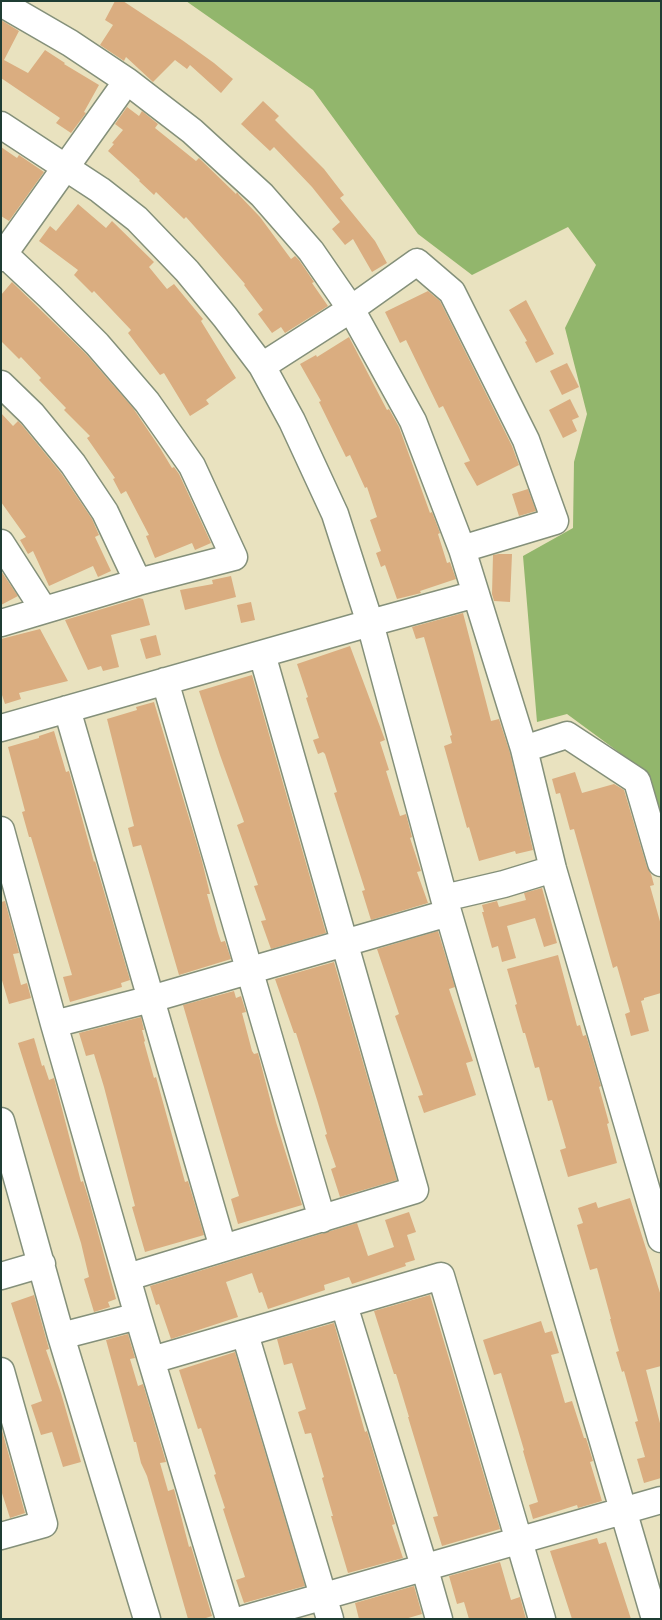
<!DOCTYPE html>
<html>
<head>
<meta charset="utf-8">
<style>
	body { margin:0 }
	#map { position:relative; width:662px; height:1620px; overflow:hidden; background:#e9e2bf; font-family:"Architects Daughter",sans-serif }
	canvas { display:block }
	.frame { position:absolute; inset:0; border:2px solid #1f3d34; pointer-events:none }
</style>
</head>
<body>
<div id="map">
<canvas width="662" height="1620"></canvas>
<div class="frame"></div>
</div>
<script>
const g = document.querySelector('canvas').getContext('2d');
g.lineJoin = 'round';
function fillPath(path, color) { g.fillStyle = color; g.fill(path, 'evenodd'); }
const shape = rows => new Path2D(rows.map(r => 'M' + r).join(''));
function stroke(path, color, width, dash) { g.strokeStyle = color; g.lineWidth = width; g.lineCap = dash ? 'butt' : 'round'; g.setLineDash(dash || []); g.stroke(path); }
fillPath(shape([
	[186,1,661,1,661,832,643,770,567,714,537,722,523,556,573,528,574,462,587,414,565,328,596,265,568,227,472,275,418,234,313,90]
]), '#92b66c');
fillPath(shape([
	[115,1,123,1,182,40,214,63,233,79,221,93,190,65,187,69,175,60,153,82,126,57,124,61,100,45,113,25,105,20],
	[1,20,19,31,4,60,28,73,45,50,65,63,64,64,99,85,84,112,86,113,71,133,56,123,60,118,1,78],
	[263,101,279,116,275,120,324,169,344,195,340,198,375,241,387,263,372,272,353,239,345,245,332,229,340,222,312,187,274,147,270,151,241,124],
	[127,107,139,116,142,111,158,124,155,128,196,161,199,158,236,194,237,192,239,195,260,217,291,259,295,256,299,260,314,282,312,283,328,306,285,333,281,327,272,333,258,314,263,310,244,285,245,284,211,245,186,217,184,219,156,192,154,195,139,181,140,180,108,151,114,144,112,143,123,130,115,124],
	[1,147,17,158,19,155,44,172,9,221,1,216],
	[78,204,106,228,112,221,154,262,149,267,167,289,174,284,203,319,201,321,236,378,206,400,209,404,190,416,164,373,160,375,128,333,131,330,94,291,92,293,74,275,78,270,39,241,50,226,56,231],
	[12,282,86,354,133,408,160,448,172,468,174,467,179,474,211,543,195,550,192,543,155,558,146,536,149,535,126,491,121,494,113,479,115,478,87,438,90,436,64,410,66,408,39,380,41,378,21,357,19,359,1,341,1,295],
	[428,291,440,301,512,446,519,465,477,486,464,463,470,461,443,406,439,408,406,340,400,343,385,312],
	[526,300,554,354,536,363,525,342,527,341,509,310],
	[349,337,387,410,389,409,399,427,430,513,432,512,440,533,438,534,447,563,450,562,456,579,420,591,421,593,397,599,385,565,381,567,376,553,381,551,370,520,377,517,367,487,365,488,350,455,346,457,319,402,321,401,300,364,316,355,317,357],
	[567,363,579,387,562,395,550,371],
	[570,399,579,417,572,420,577,431,563,438,549,410],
	[1,413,13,426,18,421,21,424,61,473,92,519,99,535,95,537,111,571,98,577,93,566,49,586,33,551,28,554,20,540,26,537,1,502],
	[528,489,536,511,519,516,512,494],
	[499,554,512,554,510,602,494,601,492,594,493,555],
	[1,571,18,596,1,605],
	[231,576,236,597,185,610,180,590,213,584,212,580],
	[139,598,143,599,150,625,111,635,119,667,103,671,101,666,88,670,65,620],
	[251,602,255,620,241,623,237,605],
	[463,613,491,721,499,719,510,753,533,850,516,854,515,851,479,861,469,827,467,828,444,746,452,743,450,736,452,735,437,682,424,637,416,639,412,627],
	[40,629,68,681,19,693,21,699,5,704,1,692,1,639],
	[156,635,161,655,146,659,140,639],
	[350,646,385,740,380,742,389,770,386,771,400,816,406,814,412,837,410,838,421,871,417,872,428,903,371,920,362,891,365,890,334,793,337,792,325,754,323,752,318,754,313,740,319,738,306,698,308,697,297,664],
	[252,675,326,933,271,949,261,921,266,920,254,886,258,885,237,825,244,822,220,755,199,691],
	[154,702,202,861,210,894,207,894,218,933,221,942,225,941,231,959,179,975,141,845,133,847,128,828,134,826,107,719,137,710,136,707],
	[54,731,66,772,69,771,94,862,95,861,130,980,121,983,122,987,70,1002,63,977,72,975,31,837,29,837,22,812,25,811,8,747,39,738,39,736],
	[575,772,582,793,614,784,624,790,647,867,651,874,654,885,650,886,661,925,661,993,644,998,644,1000,641,1001,649,1031,631,1036,625,1014,630,1012,617,966,613,968,574,829,570,830,560,793,556,794,552,779],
	[542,888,557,943,544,947,535,918,507,926,516,958,502,962,498,946,492,948,482,912,484,912,482,905,497,901,499,907,526,900,524,893],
	[5,901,19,953,13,954,21,985,27,983,31,998,9,1004,1,977,1,902],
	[438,931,455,987,449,989,473,1061,466,1063,476,1095,424,1113,418,1096,423,1095,395,1016,399,1014,377,949],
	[558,955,577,1026,580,1025,583,1036,586,1035,601,1086,599,1087,609,1123,607,1124,617,1163,568,1177,560,1150,566,1148,552,1100,548,1101,539,1067,535,1068,525,1033,523,1033,515,1005,517,1004,507,969],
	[334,962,397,1180,340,1197,331,1169,336,1167,325,1135,327,1134,318,1103,296,1033,294,1033,275,979],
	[234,991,236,998,241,996,246,1012,242,1013,252,1051,254,1054,258,1053,276,1122,302,1205,238,1224,231,1199,239,1196,183,1005],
	[141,1017,144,1030,142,1030,145,1041,144,1042,154,1078,156,1077,185,1182,188,1181,204,1235,145,1252,132,1207,135,1206,104,1087,94,1054,86,1056,79,1033],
	[34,1038,42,1066,44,1065,49,1080,54,1078,81,1182,83,1181,89,1200,116,1299,108,1302,110,1307,94,1312,84,1279,89,1277,81,1243,18,1043],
	[630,1198,661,1296,661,1366,646,1370,661,1427,661,1478,644,1483,637,1459,645,1457,635,1422,638,1421,624,1371,622,1372,616,1352,619,1351,610,1319,611,1319,597,1268,590,1270,577,1225,583,1223,578,1208,596,1202,598,1208],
	[409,1212,416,1232,407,1235,415,1260,405,1263,406,1266,352,1284,349,1277,324,1285,325,1290,268,1309,262,1292,259,1293,252,1273,226,1282,238,1317,171,1339,159,1304,156,1305,150,1286,357,1223,368,1256,394,1247,385,1220],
	[34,1295,49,1349,46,1350,61,1393,81,1462,63,1467,52,1432,41,1435,31,1405,42,1401,11,1303],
	[430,1295,500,1529,442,1546,433,1517,438,1516,408,1417,409,1417,396,1374,394,1374,374,1311],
	[541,1321,545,1333,552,1331,559,1353,551,1355,565,1403,572,1401,584,1438,586,1438,593,1461,590,1462,602,1501,578,1508,577,1505,533,1519,529,1505,538,1502,523,1451,524,1450,501,1373,494,1375,483,1340],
	[334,1323,365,1432,367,1431,395,1524,392,1525,403,1558,348,1573,331,1516,333,1516,322,1478,324,1477,311,1433,305,1434,298,1412,306,1409,292,1363,284,1365,277,1339],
	[128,1334,135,1358,130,1359,138,1386,143,1384,166,1462,160,1463,168,1491,174,1489,189,1547,191,1546,212,1616,203,1619,188,1619,147,1476,141,1463,136,1442,134,1442,106,1340],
	[235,1352,305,1586,244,1603,236,1580,245,1577,223,1509,225,1508,214,1475,216,1474,201,1428,198,1429,179,1370],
	[1,1427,25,1513,10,1518,1,1490],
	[597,1538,599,1544,606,1542,631,1619,572,1619,550,1551],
	[500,1562,511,1600,520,1597,526,1619,469,1619,464,1602,457,1604,449,1576],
	[414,1586,422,1614,405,1619,359,1619,355,1603]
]), '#daad80');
const minor = shape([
	[1,3,70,43,127,81,192,131,262,195,311,251,351,309,413,421,462,549,555,521,526,440,452,292,417,262,351,309,262,366],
	[1,125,100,190,137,219,187,271,225,317,262,366,292,421,335,514,370,623,444,898,655,1619],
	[1,251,50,297,97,344,147,402,192,466,234,557,138,582,1,623],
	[1,258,127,81],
	[1,384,32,414,73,464,105,512,138,582],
	[1,543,44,610],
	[462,549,524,749,567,735,637,781,661,863],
	[165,681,322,1219],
	[67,709,223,1248],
	[1,728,370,623,476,594],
	[524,749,553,869,661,1239],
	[1,830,54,1024,138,1316,229,1619],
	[444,898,504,884,553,869],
	[54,1024,151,999,448,913],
	[1,1121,61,1336,147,1619],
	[1,1276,42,1264],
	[128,1277,415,1190,262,654],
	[344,1305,424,1566,439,1619],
	[245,1334,330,1619],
	[61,1336,138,1316],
	[152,1360,441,1276,542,1619],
	[1,1371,44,1524,1,1536],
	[244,1619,661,1500]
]);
stroke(minor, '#84907a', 29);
stroke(minor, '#fff', 26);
</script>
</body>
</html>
